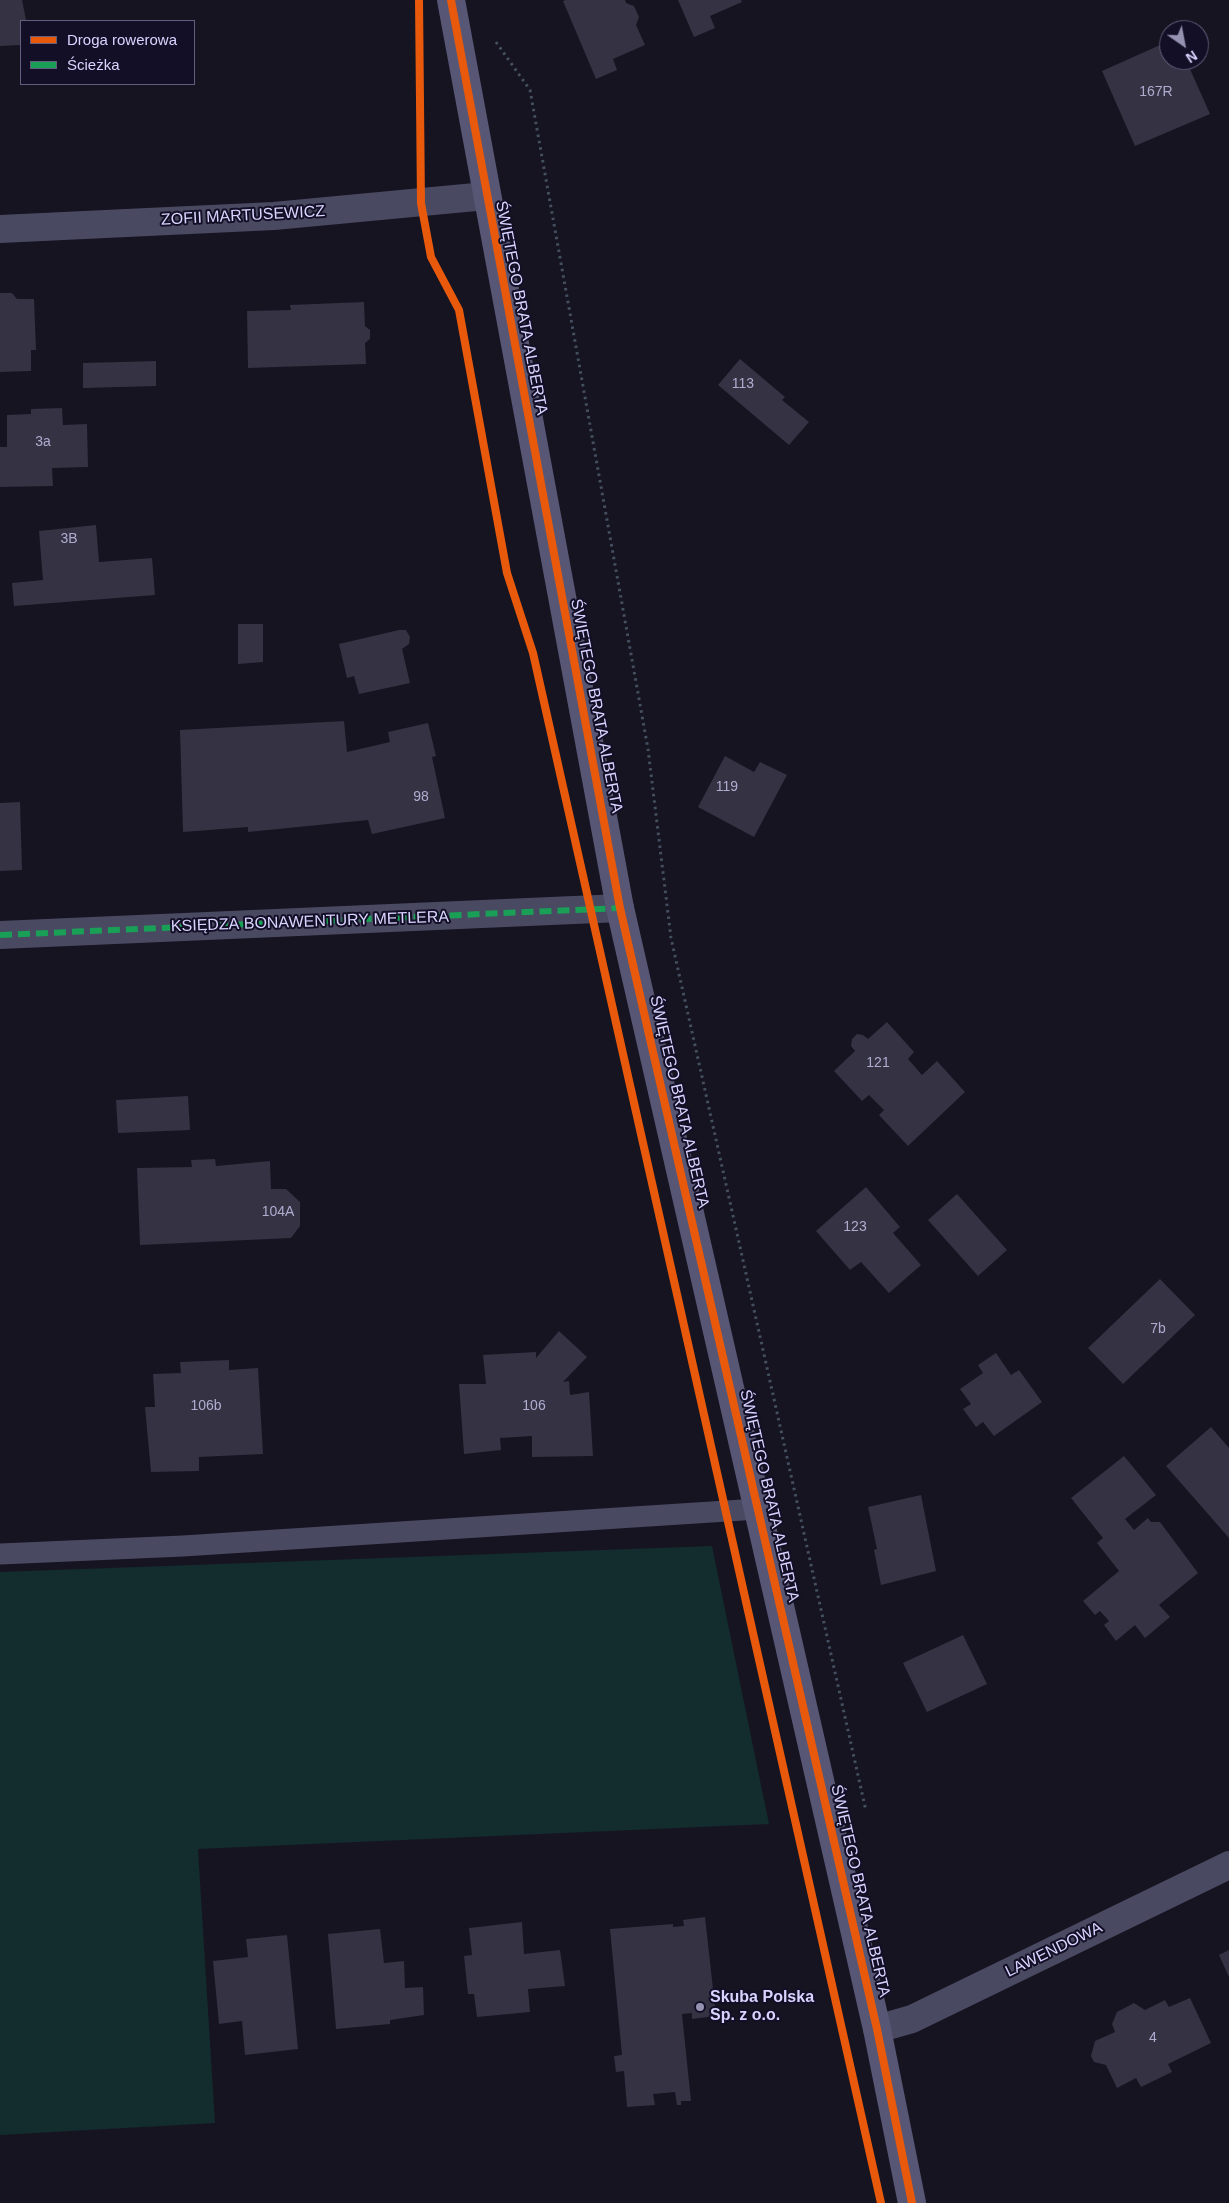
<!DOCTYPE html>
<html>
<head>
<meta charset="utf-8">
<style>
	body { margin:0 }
	#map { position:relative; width:1229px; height:2203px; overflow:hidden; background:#161421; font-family:Arial,sans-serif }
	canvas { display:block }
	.legend { position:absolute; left:20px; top:20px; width:175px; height:65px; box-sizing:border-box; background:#130f26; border:1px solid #625e7d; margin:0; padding:6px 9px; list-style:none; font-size:15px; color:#d9d4ff }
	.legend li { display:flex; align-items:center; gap:10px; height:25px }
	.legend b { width:25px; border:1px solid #625e7d }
	.north { position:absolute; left:1159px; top:20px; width:50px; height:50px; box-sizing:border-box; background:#130f26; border:1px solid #625e7d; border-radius:50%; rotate:147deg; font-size:14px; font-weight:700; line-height:20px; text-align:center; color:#d9d4ff }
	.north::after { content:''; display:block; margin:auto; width:18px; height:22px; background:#9591b1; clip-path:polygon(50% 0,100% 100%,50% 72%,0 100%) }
</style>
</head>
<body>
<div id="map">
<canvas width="1229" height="2203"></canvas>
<ul class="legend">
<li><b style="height:6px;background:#e8590c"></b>Droga rowerowa</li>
<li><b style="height:6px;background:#1a9f57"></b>Ścieżka</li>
</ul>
<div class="north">N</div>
</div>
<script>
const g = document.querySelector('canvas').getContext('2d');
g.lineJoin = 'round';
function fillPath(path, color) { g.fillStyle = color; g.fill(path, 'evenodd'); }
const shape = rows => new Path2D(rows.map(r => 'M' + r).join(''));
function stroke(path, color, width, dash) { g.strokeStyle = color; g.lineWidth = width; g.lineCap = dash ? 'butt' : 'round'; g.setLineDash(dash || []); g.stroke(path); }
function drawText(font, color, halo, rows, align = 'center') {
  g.font = font + ' Arial,sans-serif'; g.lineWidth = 4; g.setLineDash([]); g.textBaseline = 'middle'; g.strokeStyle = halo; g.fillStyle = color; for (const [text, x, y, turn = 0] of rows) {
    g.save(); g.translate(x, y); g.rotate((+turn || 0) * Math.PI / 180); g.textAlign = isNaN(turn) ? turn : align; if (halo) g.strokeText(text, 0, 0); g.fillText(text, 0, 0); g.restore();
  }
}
fillPath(shape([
	[712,1546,769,1824,198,1849,215,2123,0,2135,0,1572]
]), '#132c2d');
fillPath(shape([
	[0,0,22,0,26,20,21,21,21,45,0,46],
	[566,0,625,0,626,3,634,6,639,17,636,25,645,45,613,59,617,70,596,79,563,1],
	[678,0,741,0,742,2,710,16,715,28,694,37],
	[1169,41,1169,60,1186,60,1210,114,1135,146,1102,71],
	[0,293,12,293,17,299,34,299,36,350,31,350,31,371,0,372],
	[364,302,365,326,370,330,370,339,365,343,366,364,248,368,247,311,291,310,290,305],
	[740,359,785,397,782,400,809,422,789,445,718,385],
	[156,361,156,386,83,388,83,363],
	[62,408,63,425,87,424,88,467,52,468,53,486,0,487,0,447,7,447,7,415,31,414,31,409],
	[96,525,99,562,152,558,155,595,14,606,12,583,43,580,39,531],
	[238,624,263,624,263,662,238,664],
	[399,630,406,630,410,637,409,644,402,649,410,683,359,694,354,676,347,678,339,644],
	[344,721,347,752,390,742,388,732,428,723,436,756,432,757,445,818,372,834,368,820,248,832,248,827,183,832,180,730],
	[725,756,754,772,760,762,787,775,754,837,698,807],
	[20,802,22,870,0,871,0,803],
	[887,1022,914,1052,908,1059,922,1075,937,1061,965,1092,908,1146,879,1115,884,1110,869,1095,862,1101,834,1071,855,1051,851,1046,852,1039,857,1034,863,1035,868,1039],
	[188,1096,190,1130,118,1133,116,1100],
	[215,1159,216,1166,270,1161,271,1189,286,1189,300,1202,300,1226,291,1238,140,1245,137,1168,192,1167,191,1160],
	[866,1187,900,1227,893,1233,921,1265,889,1293,861,1262,850,1270,816,1231],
	[957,1194,1007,1250,978,1276,928,1220],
	[1160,1279,1195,1315,1123,1384,1088,1348],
	[559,1331,587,1357,563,1382,569,1381,570,1395,589,1392,593,1456,532,1457,532,1436,500,1438,501,1450,464,1454,459,1384,486,1384,483,1355,536,1352,536,1358],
	[996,1353,1011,1375,1019,1370,1042,1402,994,1436,983,1422,976,1427,963,1409,971,1404,960,1389,983,1373,978,1365],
	[229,1360,229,1370,258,1368,263,1454,199,1457,199,1471,151,1472,145,1407,155,1407,153,1374,181,1373,180,1362],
	[1211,1427,1229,1448,1229,1538,1166,1466],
	[1124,1456,1156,1495,1125,1519,1134,1530,1148,1518,1151,1522,1160,1522,1198,1573,1159,1605,1170,1617,1145,1638,1135,1625,1116,1641,1104,1625,1109,1621,1100,1611,1095,1615,1083,1601,1119,1571,1097,1543,1103,1538,1071,1498],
	[921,1495,936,1571,881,1585,874,1550,877,1549,868,1507],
	[963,1635,987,1684,927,1712,903,1663],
	[705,1917,716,2016,692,2019,692,2013,682,2014,691,2101,681,2101,681,2105,677,2105,675,2092,653,2094,655,2105,627,2107,624,2071,616,2072,614,2056,622,2055,610,1929,673,1924,673,1927,684,1926,683,1920],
	[522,1922,524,1954,560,1950,565,1986,528,1989,530,2012,477,2017,474,1994,468,1994,464,1956,472,1955,469,1928],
	[380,1929,384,1963,404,1961,405,1988,423,1987,424,2015,390,2020,390,2024,336,2029,328,1934],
	[287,1935,298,2049,245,2055,242,2021,219,2024,213,1961,248,1957,246,1939],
	[1229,1950,1229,1977,1219,1955],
	[1190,1998,1211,2043,1168,2064,1172,2072,1141,2087,1136,2078,1117,2088,1106,2065,1094,2062,1091,2056,1095,2041,1115,2032,1112,2024,1117,2012,1134,2003,1145,2010,1165,2000,1169,2007]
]), '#343243');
stroke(shape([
	[496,42,530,90,648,749,671,938,866,1811]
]), '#44505f', 3, [2.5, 4]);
stroke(shape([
	[0,1554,183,1546,758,1509]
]), '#4a4962', 21);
stroke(shape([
	[0,229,274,216,486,196],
	[0,935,620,908],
	[877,2029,912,2019,1229,1865]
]), '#4a4962', 28);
stroke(shape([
	[451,0,620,908,877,2029,912,2203]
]), '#575674', 28);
stroke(shape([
	[0,935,620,908]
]), '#1a9f57', 6, [12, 6]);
stroke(shape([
	[419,0,421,203,431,257,459,310,507,573,533,653,881,2203],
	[451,0,620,908,877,2029,912,2203]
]), '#e8590c', 8);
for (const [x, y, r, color] of [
	[700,2007,5,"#9591b1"]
]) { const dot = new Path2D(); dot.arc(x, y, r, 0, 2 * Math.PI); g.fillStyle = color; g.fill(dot); stroke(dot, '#130f26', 2); }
drawText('14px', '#b0acd0', null, [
	["167R",1156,92],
	["113",743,384],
	["3a",43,442],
	["3B",69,539],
	["119",727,787],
	["98",421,797],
	["121",878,1063],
	["104A",278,1212],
	["123",855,1227],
	["7b",1158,1329],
	["106b",206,1406],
	["106",534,1406],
	["4",1153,2038]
]);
drawText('16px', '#d9d4ff', '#130f26', [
	["ZOFII MARTUSEWICZ",243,216,-3],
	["ŚWIĘTEGO BRATA ALBERTA",521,308,79],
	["ŚWIĘTEGO BRATA ALBERTA",596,706,79],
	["KSIĘDZA BONAWENTURY METLERA",310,922,-2],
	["ŚWIĘTEGO BRATA ALBERTA",679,1102,77],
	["ŚWIĘTEGO BRATA ALBERTA",769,1496,77],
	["ŚWIĘTEGO BRATA ALBERTA",860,1891,77],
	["LAWENDOWA",1054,1950,-26]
]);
drawText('bold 16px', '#d9d4ff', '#130f26', [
	["Skuba Polska",710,1998],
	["Sp. z o.o.",710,2016]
], 'left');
</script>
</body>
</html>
